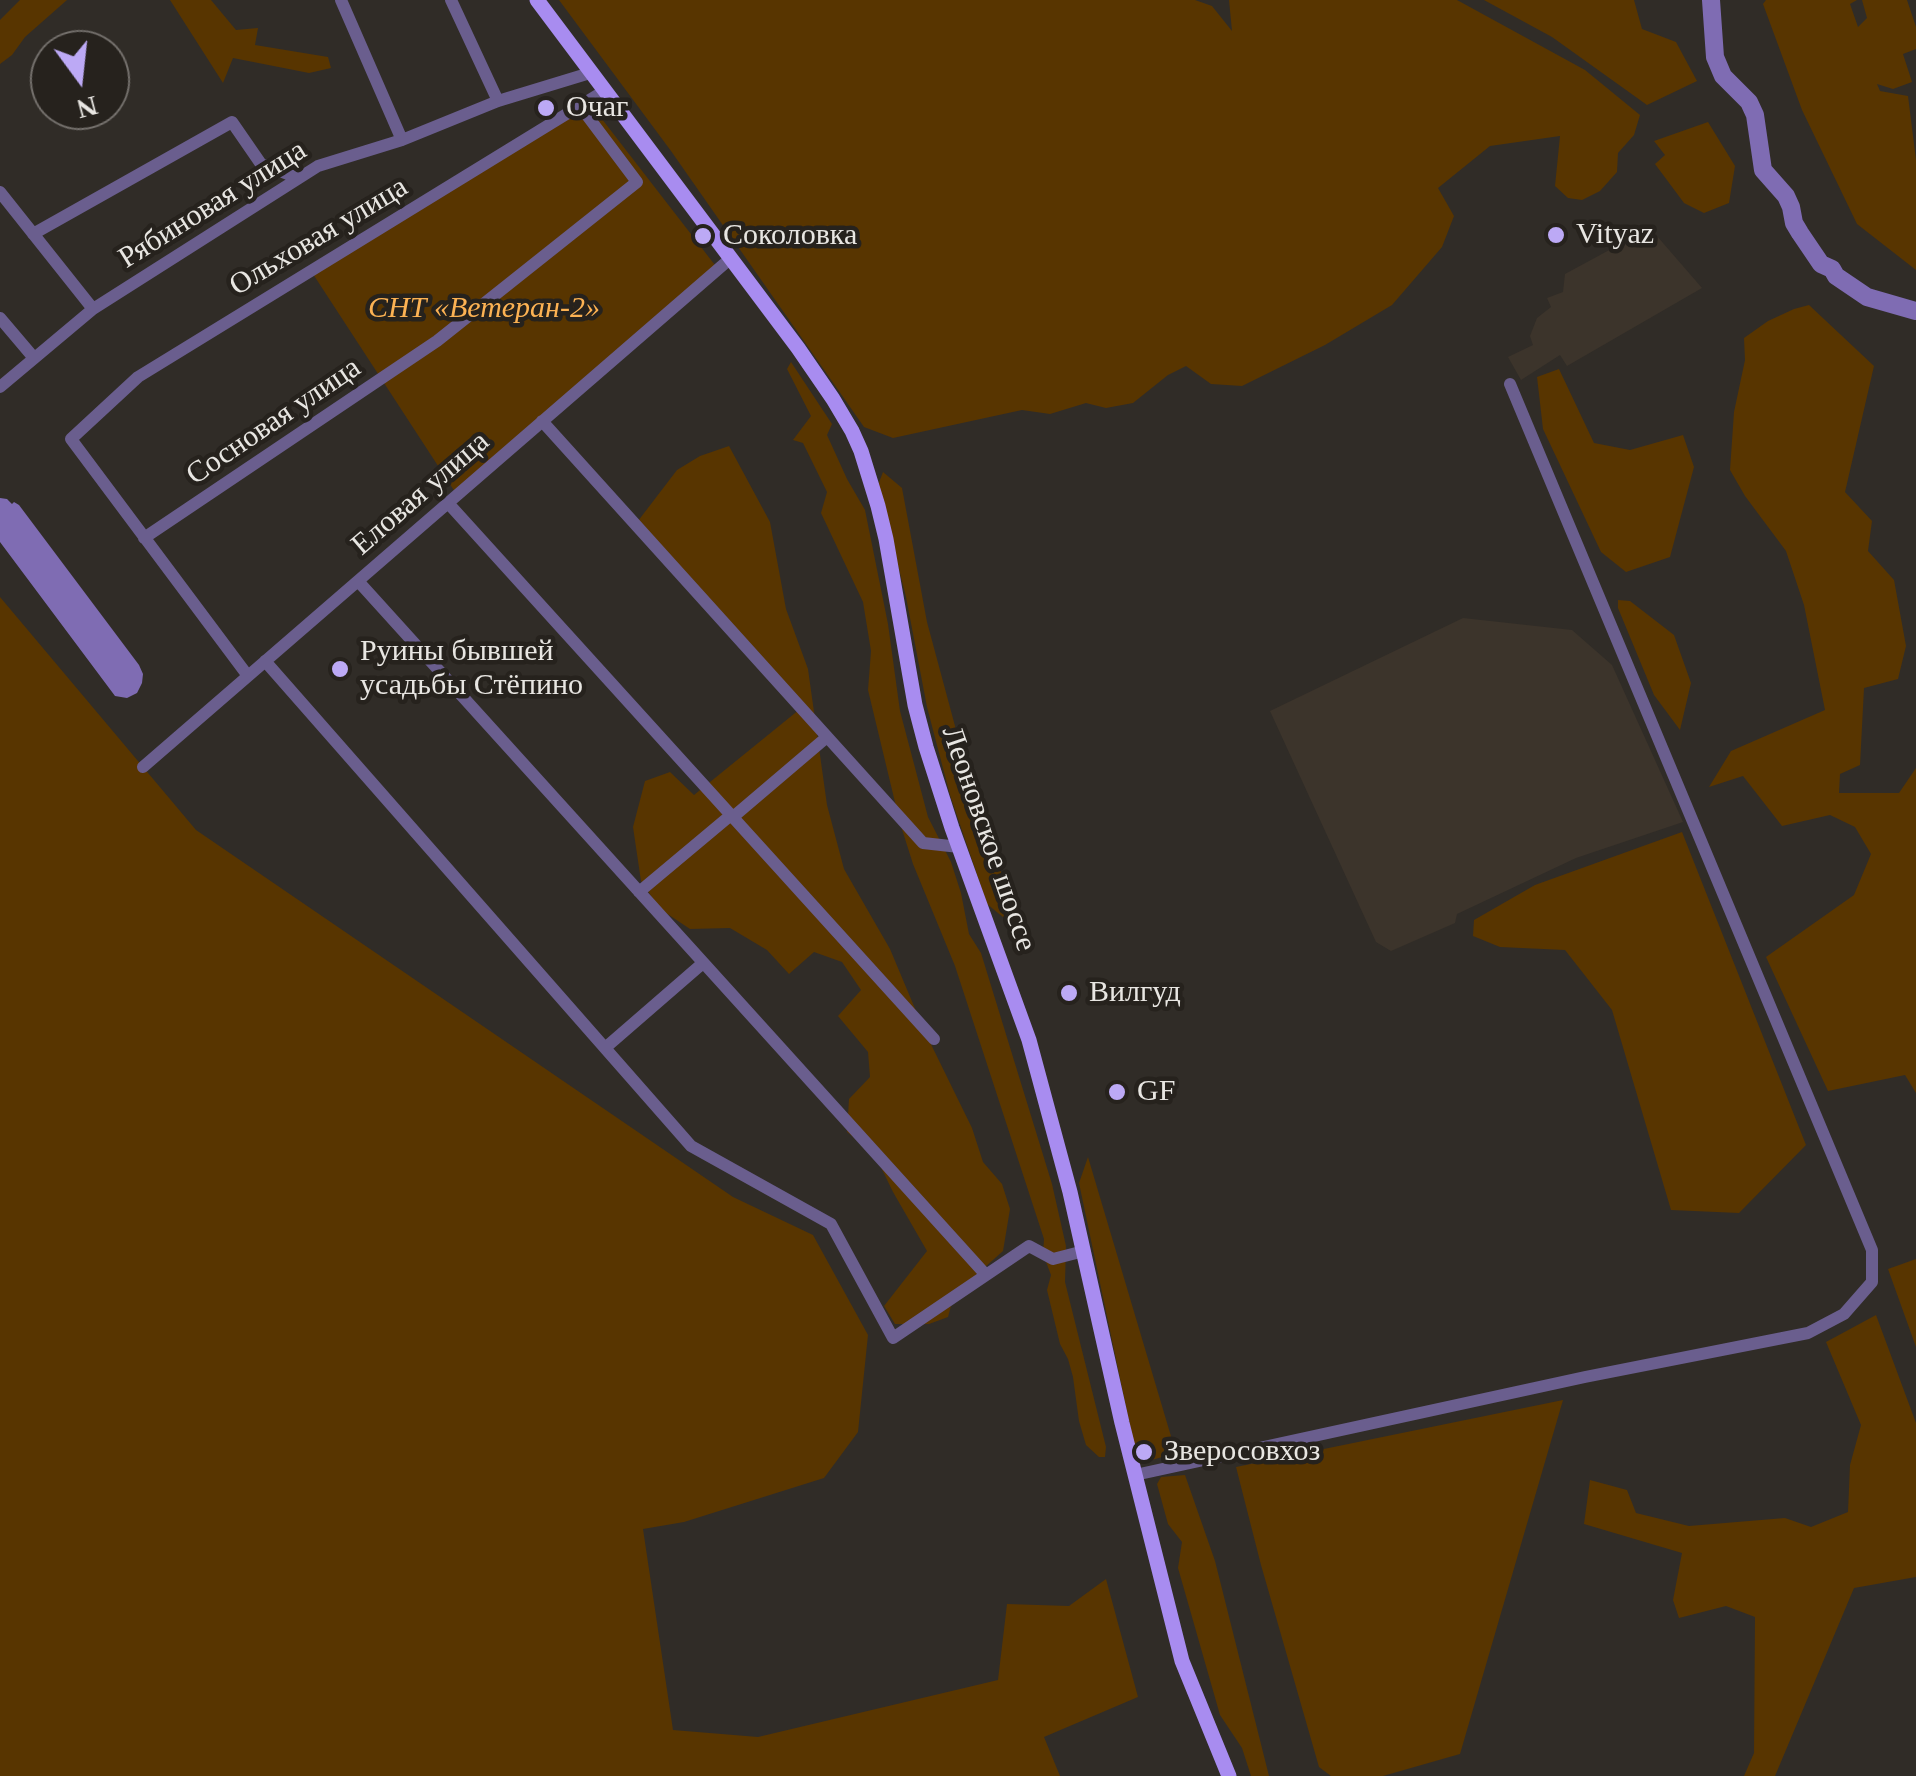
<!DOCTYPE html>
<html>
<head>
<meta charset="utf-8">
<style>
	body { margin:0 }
	#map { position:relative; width:1916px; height:1776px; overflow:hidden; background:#302c27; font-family:Georgia,serif }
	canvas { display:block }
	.north { position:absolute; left:30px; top:30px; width:100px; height:100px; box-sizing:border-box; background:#26221d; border:2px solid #74706c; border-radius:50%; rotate:165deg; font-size:28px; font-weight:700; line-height:40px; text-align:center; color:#e8e6e2 }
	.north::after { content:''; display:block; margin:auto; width:35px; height:45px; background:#bca9f5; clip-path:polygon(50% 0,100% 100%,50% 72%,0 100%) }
</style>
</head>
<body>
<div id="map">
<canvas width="1916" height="1776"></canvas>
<div class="north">N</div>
</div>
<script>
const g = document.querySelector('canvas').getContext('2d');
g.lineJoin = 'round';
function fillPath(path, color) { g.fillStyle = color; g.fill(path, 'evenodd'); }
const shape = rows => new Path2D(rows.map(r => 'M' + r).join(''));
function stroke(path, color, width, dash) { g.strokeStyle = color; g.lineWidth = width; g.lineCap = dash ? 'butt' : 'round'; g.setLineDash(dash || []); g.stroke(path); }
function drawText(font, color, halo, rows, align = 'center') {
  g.font = font + ' Georgia,serif'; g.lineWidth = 9; g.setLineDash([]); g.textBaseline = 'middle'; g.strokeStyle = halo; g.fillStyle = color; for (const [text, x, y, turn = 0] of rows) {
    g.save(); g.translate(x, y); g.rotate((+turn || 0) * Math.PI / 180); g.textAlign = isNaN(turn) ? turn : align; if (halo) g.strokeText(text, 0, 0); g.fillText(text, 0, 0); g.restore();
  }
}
fillPath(shape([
	[1650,228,1702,288,1567,366,1560,355,1521,380,1508,357,1533,345,1530,336,1537,318,1551,307,1547,298,1563,292,1565,274],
	[1463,618,1572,630,1612,665,1683,822,1576,858,1457,914,1455,923,1391,951,1376,942,1270,711]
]), '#3c342b');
fillPath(shape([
	[20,0,67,0,25,37,12,55,0,64,0,20],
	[170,0,211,0,236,30,258,28,255,45,328,57,331,68,309,73,233,58,223,83],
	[559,0,1195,0,1212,6,1232,31,1229,0,1457,0,1585,70,1640,115,1634,135,1618,153,1617,172,1600,191,1582,200,1568,198,1555,186,1560,136,1490,146,1438,188,1454,216,1442,247,1392,305,1325,345,1242,386,1211,384,1186,366,1168,375,1133,403,1106,408,1086,403,1050,414,1022,410,893,438,864,427,671,151],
	[1484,0,1634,0,1642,29,1676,42,1697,81,1647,105,1552,37],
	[1766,0,1857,0,1850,4,1858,27,1867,18,1862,0,1907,0,1916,27,1916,49,1903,54,1912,82,1893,89,1877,84,1880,91,1908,96,1916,160,1916,270,1857,224,1802,110,1763,4],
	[588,101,718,269,457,495,311,271],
	[1708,122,1735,166,1729,203,1704,213,1684,203,1655,164,1665,155,1654,141],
	[1809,305,1874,366,1845,492,1872,521,1868,551,1894,580,1906,646,1898,679,1864,688,1860,765,1840,774,1839,793,1899,793,1916,768,1916,1093,1905,1075,1828,1091,1766,957,1854,895,1871,854,1855,827,1830,815,1782,826,1743,776,1709,787,1731,751,1825,710,1804,605,1786,551,1745,496,1730,470,1734,412,1745,360,1744,338,1768,321,1794,309],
	[791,362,832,424,827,435,847,479,865,510,888,624,900,711,928,817,951,862,961,893,969,934,981,953,1052,1184,1066,1246,1065,1282,1106,1447,1105,1457,1099,1457,1086,1445,1079,1421,1073,1377,1068,1359,1060,1344,1047,1290,1051,1275,1043,1254,1044,1239,955,966,913,864,900,823,868,690,871,651,863,602,821,513,827,492,803,443,793,440,811,416,787,369],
	[1559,369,1594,443,1630,450,1683,435,1694,467,1670,557,1626,572,1601,552,1543,429,1537,377],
	[729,446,770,522,786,609,808,669,827,805,844,869,890,949,924,1030,972,1128,983,1162,1002,1184,1010,1209,1003,1251,954,1295,948,1317,929,1324,895,1324,884,1306,927,1251,893,1192,874,1153,847,1132,849,1099,870,1077,868,1052,838,1016,861,990,842,962,814,952,789,974,767,950,730,928,690,929,660,909,641,881,633,827,645,781,670,772,694,795,800,709,638,521,677,470,700,456],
	[883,472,902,488,927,622,979,815,1001,872,1016,920,1009,922,987,904,950,795,927,707,906,597,878,485],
	[0,597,196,830,733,1197,813,1235,868,1335,858,1432,824,1478,684,1522,643,1529,673,1730,758,1737,998,1680,1007,1604,1069,1606,1106,1579,1138,1697,1044,1737,1060,1776,0,1776],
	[1618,600,1630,601,1674,635,1691,683,1680,730,1654,695,1618,608],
	[1682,832,1806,1145,1739,1213,1671,1210,1612,1010,1565,950,1500,947,1473,936,1474,920,1535,885],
	[1088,1157,1176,1453,1138,1464,1079,1183],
	[1916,1259,1916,1347,1888,1269],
	[1876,1315,1916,1423,1916,1577,1854,1588,1775,1776,1744,1776,1754,1753,1755,1617,1726,1606,1679,1618,1673,1600,1682,1553,1584,1524,1590,1480,1627,1490,1636,1513,1689,1526,1785,1518,1811,1527,1848,1512,1850,1465,1861,1425,1826,1342],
	[1563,1400,1460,1754,1383,1776,1331,1776,1319,1767,1261,1565,1236,1467],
	[1185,1475,1215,1561,1269,1776,1251,1776,1242,1748,1220,1715,1178,1568,1182,1542,1168,1524,1157,1484,1161,1477]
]), '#583500');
fillPath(shape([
	[0,498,7,499,12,504,14,502,19,505,139,665,143,674,142,683,137,693,127,698,115,696,0,542]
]), '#7f6cb3');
stroke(shape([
	[1711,0,1715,57,1723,76,1749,102,1755,115,1763,170,1786,196,1791,207,1794,223,1800,233,1821,264,1832,269,1836,276,1867,297,1916,311]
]), '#7f6cb3', 18);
stroke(shape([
	[341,0,402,140],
	[451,0,498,101],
	[0,192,93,309],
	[33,234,232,122,261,164,298,178],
	[0,318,34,358],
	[0,387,93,309,318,166,402,140,498,101,590,73],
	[542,421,923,843,959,847],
	[448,503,934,1039],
	[144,538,437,341,637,182,580,106],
	[358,581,986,1275],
	[265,661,691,1146,831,1224,893,1338,1029,1246,1053,1259,1084,1251],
	[248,676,71,439,138,377,604,91],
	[143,767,731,258],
	[733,817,827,737],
	[639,892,731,815],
	[605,1048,703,963],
	[1135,1475,1585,1377,1808,1333,1844,1314,1872,1282,1872,1250,1510,384]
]), '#6a5e8e', 12);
stroke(shape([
	[537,0,798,348,833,399,852,431,861,451,878,506,886,539,915,705,926,747,952,828,1029,1040,1070,1192,1122,1423,1182,1661,1229,1776]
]), '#a88cf0', 15);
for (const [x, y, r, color] of [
	[546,108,10,"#bca9f5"],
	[1556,235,10,"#bca9f5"],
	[703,236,10,"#bca9f5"],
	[340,669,10,"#bca9f5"],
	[1069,993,10,"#bca9f5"],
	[1117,1092,10,"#bca9f5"],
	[1144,1452,10,"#bca9f5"]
]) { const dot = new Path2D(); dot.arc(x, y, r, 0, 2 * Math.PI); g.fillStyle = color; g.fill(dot); stroke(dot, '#26221d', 4); }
drawText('30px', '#e8e6e2', '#26221d', [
	["Очаг",566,108],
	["Vityaz",1576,235],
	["Соколовка",723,236],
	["Руины бывшей",360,652],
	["усадьбы Стёпино",360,686],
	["Вилгуд",1089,993],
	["GF",1137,1092],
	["Зверосовхоз",1164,1452]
], 'left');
drawText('30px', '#e8e6e2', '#26221d', [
	["Рябиновая улица",213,205,-32],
	["Ольховая улица",319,237,-31],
	["Сосновая улица",274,422,-34],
	["Еловая улица",421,494,-41],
	["Леоновское шоссе",988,839,71]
]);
drawText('italic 30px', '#fcb253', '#26221d', [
	["СНТ «Ветеран-2»",484,309]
]);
</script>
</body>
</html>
